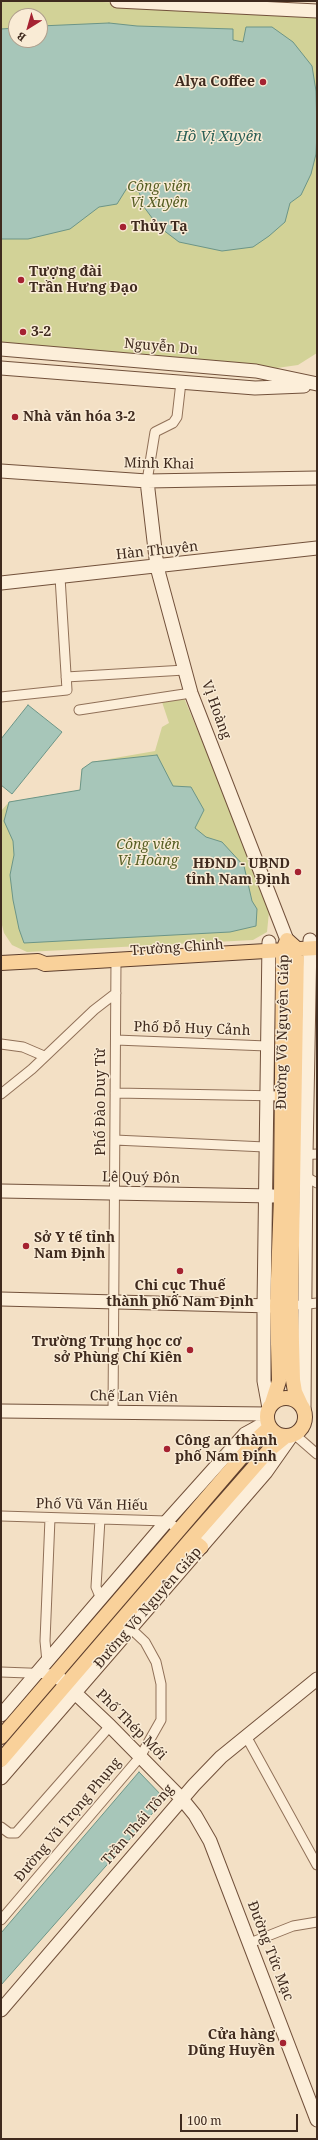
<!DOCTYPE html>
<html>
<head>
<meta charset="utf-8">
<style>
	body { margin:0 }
	#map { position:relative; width:318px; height:2140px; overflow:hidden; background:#f3e0c5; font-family:"Noto Serif",serif }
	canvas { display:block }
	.frame { position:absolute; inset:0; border:2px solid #3f2a1e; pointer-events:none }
	.north { position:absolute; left:8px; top:8px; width:40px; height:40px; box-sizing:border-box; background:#f9ebd5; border:1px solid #af9e8c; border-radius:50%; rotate:217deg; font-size:11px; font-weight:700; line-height:16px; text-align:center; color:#3f2a1e }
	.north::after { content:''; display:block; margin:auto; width:14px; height:18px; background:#a52231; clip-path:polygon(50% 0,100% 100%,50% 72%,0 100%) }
	.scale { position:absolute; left:180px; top:2114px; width:118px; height:18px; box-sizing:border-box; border:2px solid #3f2a1e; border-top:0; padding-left:5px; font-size:12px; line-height:14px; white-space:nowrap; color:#3f2a1e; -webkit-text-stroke:3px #f9ebd5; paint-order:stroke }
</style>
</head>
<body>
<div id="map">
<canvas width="318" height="2140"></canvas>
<div class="frame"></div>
<div class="north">B</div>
<div class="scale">100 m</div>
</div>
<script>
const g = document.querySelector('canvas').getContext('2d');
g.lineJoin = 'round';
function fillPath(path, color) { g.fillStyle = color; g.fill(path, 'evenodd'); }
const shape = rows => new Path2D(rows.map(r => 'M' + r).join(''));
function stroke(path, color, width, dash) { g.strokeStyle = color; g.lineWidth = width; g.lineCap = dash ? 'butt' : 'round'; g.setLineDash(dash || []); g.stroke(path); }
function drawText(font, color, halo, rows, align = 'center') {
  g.font = font + ' "Noto Serif",serif'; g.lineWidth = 3; g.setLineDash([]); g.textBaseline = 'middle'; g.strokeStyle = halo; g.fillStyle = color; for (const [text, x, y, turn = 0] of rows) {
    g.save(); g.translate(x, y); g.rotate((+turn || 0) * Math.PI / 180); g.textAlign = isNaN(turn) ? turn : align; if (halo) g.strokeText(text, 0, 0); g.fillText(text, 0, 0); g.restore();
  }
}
fillPath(shape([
	[1,1,83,1,317,13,317,353,298,365,256,371,1,349],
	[16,16,40,16,40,40,16,40],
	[184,698,236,822,269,912,267,932,253,940,27,952,12,945,4,933,1,921,1,811,9,802,80,790,82,769,92,762,155,751,162,727,169,723,161,699]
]), '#d2d297');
const water = shape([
	[109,23,137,26,233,29,233,40,243,42,246,27,272,27,293,42,312,66,316,91,317,132,316,154,311,174,301,195,290,203,285,222,269,236,253,247,222,251,179,242,158,226,144,207,139,192,127,188,117,204,99,207,70,229,28,239,1,239,1,29,16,28,16,40,40,40,40,26,109,23],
	[28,705,62,732,12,794,1,785,1,739,28,705],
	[157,755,173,786,191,787,204,810,195,828,206,837,222,842,244,866,252,901,257,909,256,926,230,932,24,943,19,929,13,900,10,875,14,855,13,841,4,821,9,802,80,790,82,769,92,762,157,755],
	[139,1772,165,1799,1,1985,1,1933,139,1772]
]);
fillPath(water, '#a7c6b9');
stroke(water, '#6c9587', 1);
const street = shape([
	[147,481,155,432,173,423,177,417,181,382],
	[66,677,185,670],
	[1,697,67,690,60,577],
	[79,710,191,693],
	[116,1040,267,1046],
	[1,1044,23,1047,44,1056],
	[115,1093,282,1096],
	[1,1094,32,1069,94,1010,116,993],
	[115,1140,265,1147],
	[300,1155,317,1154],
	[306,1177,317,1183],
	[300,1305,317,1303],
	[113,1412,116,960],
	[294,1434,317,1454],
	[1,1516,167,1521,179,1530],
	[100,1519,96,1587,101,1599],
	[47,1662,45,1641,50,1518],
	[1,1672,55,1674],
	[246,1736,317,1865],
	[1,1827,9,1833,16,1833,110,1726],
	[1,1920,140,1757,161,1720,161,1684,156,1662,145,1642,127,1625],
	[250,1943,293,1926,317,1922]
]);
const secondary = shape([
	[117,1,317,11],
	[1,349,256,371,317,384],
	[1,368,255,388,304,386],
	[1,471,147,481,317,478],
	[147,481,157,567,191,693,287,940],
	[1,583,317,548],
	[1,1191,273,1196],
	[1,1299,271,1306],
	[269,1408,264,1381,264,1306,269,942],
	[304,1410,306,1155,310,940],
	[1,1411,267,1414],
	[55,1674,110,1726,182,1799,195,1815,210,1841,317,2120],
	[1,1715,167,1521,245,1434,267,1422],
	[1,1778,266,1472,292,1435],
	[1,2010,194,1785,221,1757,317,1679]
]);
const primary = shape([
	[1,963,38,961,45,964,317,948],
	'267 1417a19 19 0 1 1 38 0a19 19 0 1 1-38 0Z',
	[272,1403,279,1381,277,1306,281,1197,283,950,287,940,297,949,291,1305,293,1380,295,1392,301,1405],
	[191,1539,201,1547],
	[1,1737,258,1438,270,1427],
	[1,1760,191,1539,269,1450,286,1436]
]);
stroke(street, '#907058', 11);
stroke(secondary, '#72513b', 15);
stroke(primary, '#5d3e2d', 16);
stroke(street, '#fceed9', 9);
stroke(secondary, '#fceed9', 13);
stroke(primary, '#f9d19a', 14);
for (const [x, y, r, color] of [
	[263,82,4,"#a52231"],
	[123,227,4,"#a52231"],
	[21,280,4,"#a52231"],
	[23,332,4,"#a52231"],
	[15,417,4,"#a52231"],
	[298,872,4,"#a52231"],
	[26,1246,4,"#a52231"],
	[180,1271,4,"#a52231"],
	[190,1350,4,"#a52231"],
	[167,1449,4,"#a52231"],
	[283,2043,4,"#a52231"]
]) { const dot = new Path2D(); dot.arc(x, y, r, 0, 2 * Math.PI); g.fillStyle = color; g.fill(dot); stroke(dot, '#f9ebd5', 1.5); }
drawText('bold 14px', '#3f2a1e', '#f9ebd5', [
	["Alya Coffee",255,82,"right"],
	["Thủy Tạ",131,227],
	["Tượng đài",29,272],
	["Trần Hưng Đạo",29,288],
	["3-2",31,332],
	["Nhà văn hóa 3-2",23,417],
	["HĐND - UBND",290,864,"right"],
	["tỉnh Nam Định",290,880,"right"],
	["Sở Y tế tỉnh",34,1238],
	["Nam Định",34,1254],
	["Chi cục Thuế",180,1286,"center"],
	["thành phố Nam Định",180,1302,"center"],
	["Trường Trung học cơ",182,1342,"right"],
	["sở Phùng Chí Kiên",182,1358,"right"],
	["Công an thành",175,1441],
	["phố Nam Định",175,1457],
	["Cửa hàng",275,2035,"right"],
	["Dũng Huyền",275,2051,"right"]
], 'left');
drawText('italic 14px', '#555d22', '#f9ebd5', [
	["Công viên",159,187],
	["Vị Xuyên",159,203],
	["Công viên",148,845],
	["Vị Hoàng",148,861]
]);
drawText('14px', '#3f2a1e', '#f9ebd5', [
	["Nguyễn Du",161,347,5],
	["Minh Khai",159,464,1],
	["Hàn Thuyên",157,551,-6],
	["Vị Hoàng",216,710,70],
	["Trường Chinh",177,948,-4],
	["Phố Đỗ Huy Cảnh",192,1029,2],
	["Đường Võ Nguyên Giáp",283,1032,-89],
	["Phố Đào Duy Từ",101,1102,-90],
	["Lê Quý Đôn",141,1178,1],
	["Chế Lan Viên",134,1397,1],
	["Phố Vũ Văn Hiếu",92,1505,1],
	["Đường Võ Nguyên Giáp",148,1608,-49],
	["Phố Thép Mới",131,1725,45],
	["Đường Vũ Trọng Phụng",68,1820,-50],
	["Trần Thái Tông",138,1825,-49],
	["Đường Tức Mạc",270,1951,69]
]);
drawText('italic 15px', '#2c6057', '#f9ebd5', [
	["Hồ Vị Xuyên",219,137]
]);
</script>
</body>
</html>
